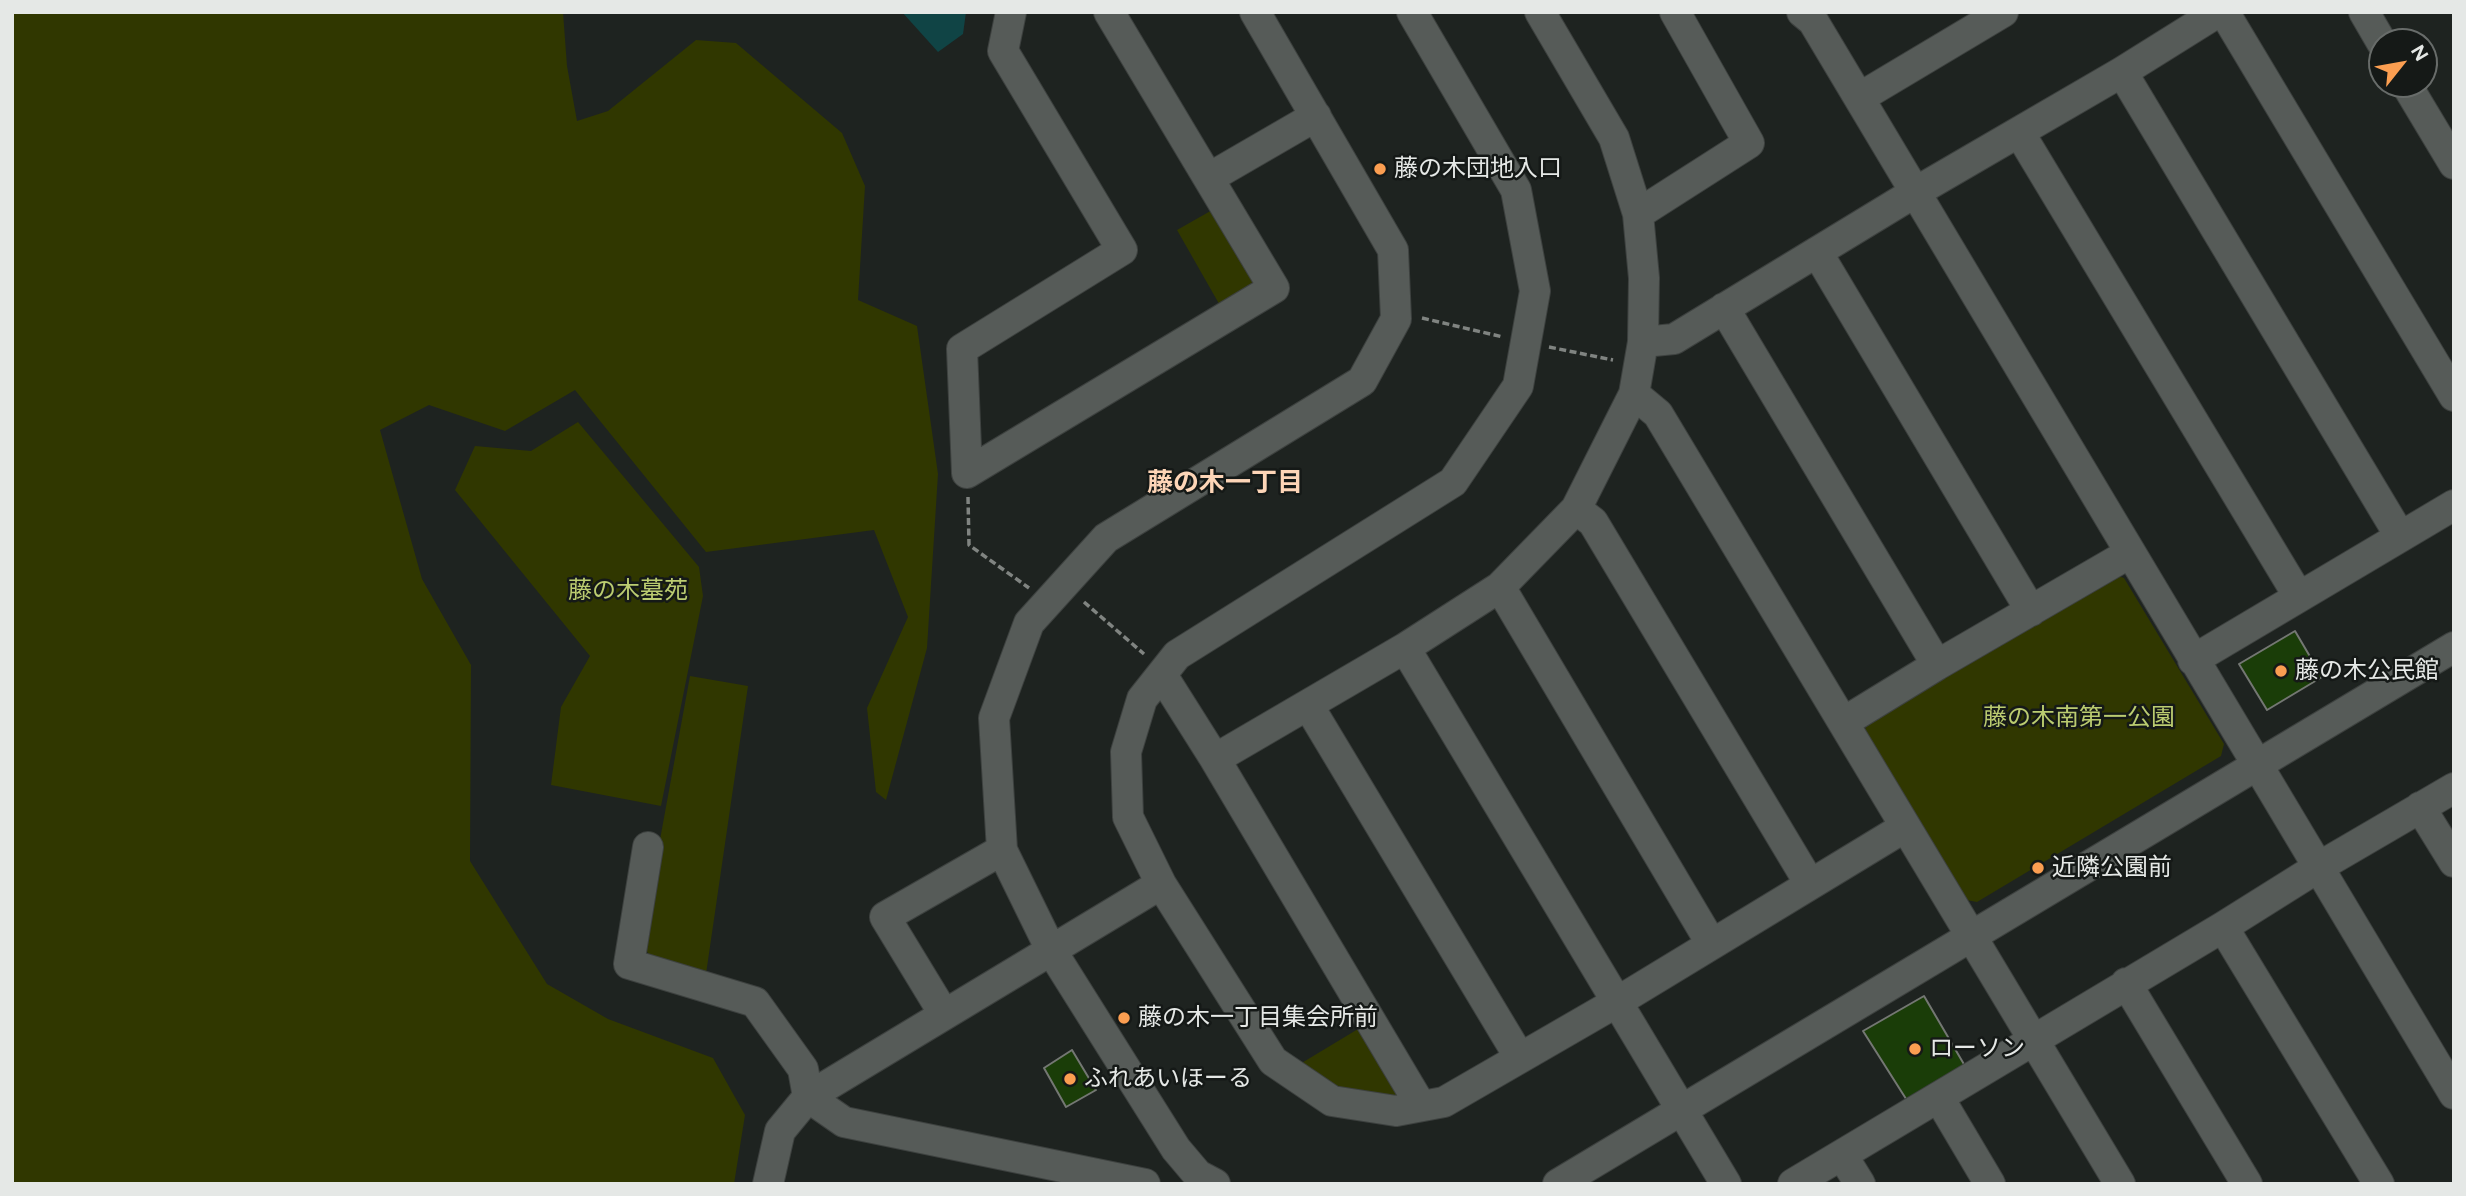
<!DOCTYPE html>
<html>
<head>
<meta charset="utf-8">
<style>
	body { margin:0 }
	#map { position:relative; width:2466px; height:1196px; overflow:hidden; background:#1e2320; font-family:Figtree,sans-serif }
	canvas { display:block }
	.frame { position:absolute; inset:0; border:14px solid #e5e8e6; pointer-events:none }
	.north { position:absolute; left:2368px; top:28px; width:70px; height:70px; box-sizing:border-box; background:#151917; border:2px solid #686c6a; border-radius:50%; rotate:59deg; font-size:19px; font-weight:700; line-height:28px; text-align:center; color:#e5e8e6 }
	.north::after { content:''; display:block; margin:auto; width:24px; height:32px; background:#fb9e51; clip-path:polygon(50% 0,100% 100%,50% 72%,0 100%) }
</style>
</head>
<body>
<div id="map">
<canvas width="2466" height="1196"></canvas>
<div class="frame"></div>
<div class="north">N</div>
</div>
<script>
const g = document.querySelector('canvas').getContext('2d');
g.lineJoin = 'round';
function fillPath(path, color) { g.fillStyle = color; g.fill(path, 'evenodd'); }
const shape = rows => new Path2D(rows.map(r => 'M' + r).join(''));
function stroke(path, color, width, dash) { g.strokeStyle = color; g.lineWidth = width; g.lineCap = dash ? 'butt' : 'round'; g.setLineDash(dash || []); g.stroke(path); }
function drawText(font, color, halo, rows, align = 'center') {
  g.font = font + ' Figtree,"Noto Sans JP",sans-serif'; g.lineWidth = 5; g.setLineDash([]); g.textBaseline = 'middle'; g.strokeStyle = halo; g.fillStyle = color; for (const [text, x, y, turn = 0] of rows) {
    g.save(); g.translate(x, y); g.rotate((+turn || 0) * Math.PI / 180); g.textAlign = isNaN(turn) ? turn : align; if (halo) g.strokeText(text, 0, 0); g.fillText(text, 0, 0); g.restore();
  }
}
fillPath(shape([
	[12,12,563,12,567,66,577,121,608,111,696,40,736,43,842,133,865,186,858,300,917,326,938,474,927,648,886,800,876,792,867,708,908,617,874,530,706,552,575,390,505,431,429,405,380,430,422,579,471,665,470,861,547,984,608,1019,713,1058,745,1115,734,1184,12,1184],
	[1214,209,1254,275,1250,291,1222,309,1177,230],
	[578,422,699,567,703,596,661,806,551,785,561,707,590,656,455,490,475,446,531,451],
	[2112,574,2124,578,2224,744,2221,756,1977,902,1961,899,1864,738,1867,720],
	[690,676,748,686,706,974,653,960,641,943],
	[1363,1026,1400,1088,1392,1102,1365,1100,1295,1067]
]), '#303700');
fillPath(shape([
	[902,12,966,12,963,34,938,52]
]), '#104445');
const building = shape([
	[2295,631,2322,677,2267,710,2239,664,2295,631],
	[1924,996,1965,1066,1908,1102,1863,1031,1924,996],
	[1072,1050,1096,1090,1066,1107,1044,1068,1072,1050]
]);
fillPath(building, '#1a3d08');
stroke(building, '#747773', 2);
const minor = shape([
	[1011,12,1003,51,1122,250,962,349,967,473,1274,288,1109,12],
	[1412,12,1516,190,1535,291,1518,386,1453,482,1177,655,1142,699,1126,752,1128,817,1161,884,1273,1061,1332,1101,1396,1111,1444,1102,1617,1002,1905,827],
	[1802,12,1813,21,2454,1094],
	[2224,12,2454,396],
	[2364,12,2382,43],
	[2122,72,2400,536],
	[2406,84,2454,164],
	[1859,98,2003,12],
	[2019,132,2299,597],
	[1209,178,1316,116],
	[1638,214,1749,143,1675,12],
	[1817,252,2031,611],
	[1724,308,1937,665],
	[1643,342,1674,339,1914,193,2122,72,2218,12],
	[1634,394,1658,414,2120,1184],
	[1576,509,1593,522,1810,884],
	[1500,587,1711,943],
	[1405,648,1726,1184],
	[2193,660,2454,505],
	[1162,675,1215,759,1421,1106],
	[1308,705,1520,1058],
	[1844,722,1937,665,2130,553],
	[1215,759,1405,648,1500,587,1576,509,1634,394,1643,342,1644,278,1638,214,1614,138,1540,12],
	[2420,807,2454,862],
	[648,847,629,964,755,1002,803,1069,808,1097,844,1122,1145,1184],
	[2223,927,2379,1184],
	[2126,983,2247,1184],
	[944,1014,885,917,1002,850],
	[1939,1098,1990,1184],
	[1842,1155,1860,1184],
	[768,1184,780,1131,808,1097,1161,884],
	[1215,1184,1198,1175,1176,1149,1051,950,1002,850,994,718,1029,623,1106,538,1362,381,1396,319,1393,250,1255,12],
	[1558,1184,2454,647],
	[1793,1184,2223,927,2317,868,2454,788]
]);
stroke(minor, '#3d413f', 32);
stroke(shape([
	[1422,318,1503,337],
	[1549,347,1613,360],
	[968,497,969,545,1029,588],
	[1084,602,1144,654]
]), '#808481', 3.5, [7, 3.5]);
stroke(minor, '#565b58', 30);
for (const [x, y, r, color] of [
	[1380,169,7,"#fb9e51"],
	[2281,671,7,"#fb9e51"],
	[2038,868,7,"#fb9e51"],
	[1124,1018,7,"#fb9e51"],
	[1915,1049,7,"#fb9e51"],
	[1070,1079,7,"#fb9e51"]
]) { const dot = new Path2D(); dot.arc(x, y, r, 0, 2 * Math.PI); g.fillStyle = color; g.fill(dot); stroke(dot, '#151917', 2.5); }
drawText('24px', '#e5e8e6', '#151917', [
	["藤の木団地入口",1394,169],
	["藤の木公民館",2295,671],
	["近隣公園前",2052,868],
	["藤の木一丁目集会所前",1138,1018],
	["ローソン",1929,1049],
	["ふれあいほーる",1084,1079]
], 'left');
drawText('24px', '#bbcc70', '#151917', [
	["藤の木墓苑",628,591],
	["藤の木南第一公園",2079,718]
]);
drawText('bold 26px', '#fdd5b7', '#151917', [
	["藤の木一丁目",1225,483]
]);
</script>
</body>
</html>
